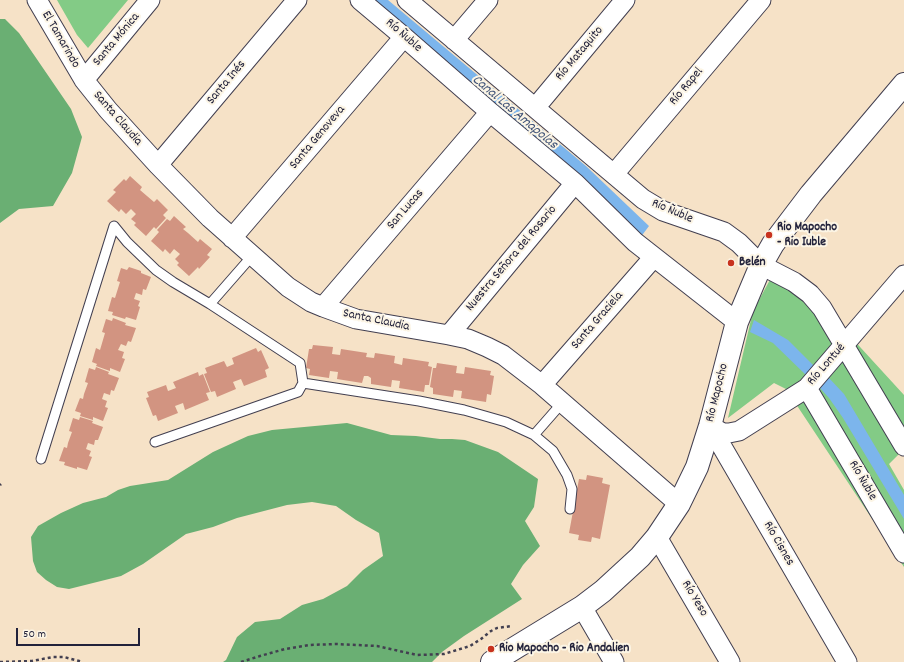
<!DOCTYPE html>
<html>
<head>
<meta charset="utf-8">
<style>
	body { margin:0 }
	#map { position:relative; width:904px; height:662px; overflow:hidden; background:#f6e2c7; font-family:Dekko,sans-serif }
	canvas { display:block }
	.scale { position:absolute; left:16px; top:628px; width:124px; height:18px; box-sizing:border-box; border:2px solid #22223b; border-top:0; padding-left:5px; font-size:12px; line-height:14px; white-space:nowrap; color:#22223b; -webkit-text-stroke:3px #fcf5e5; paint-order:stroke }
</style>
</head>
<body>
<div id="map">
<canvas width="904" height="662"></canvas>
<div class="scale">50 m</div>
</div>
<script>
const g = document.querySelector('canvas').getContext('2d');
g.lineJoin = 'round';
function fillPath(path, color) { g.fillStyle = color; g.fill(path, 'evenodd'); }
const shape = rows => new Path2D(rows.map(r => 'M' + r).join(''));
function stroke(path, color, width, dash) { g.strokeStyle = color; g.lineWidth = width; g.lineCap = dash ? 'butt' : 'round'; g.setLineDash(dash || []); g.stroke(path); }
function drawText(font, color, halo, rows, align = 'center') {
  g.font = font + ' Dekko,sans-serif'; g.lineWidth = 4; g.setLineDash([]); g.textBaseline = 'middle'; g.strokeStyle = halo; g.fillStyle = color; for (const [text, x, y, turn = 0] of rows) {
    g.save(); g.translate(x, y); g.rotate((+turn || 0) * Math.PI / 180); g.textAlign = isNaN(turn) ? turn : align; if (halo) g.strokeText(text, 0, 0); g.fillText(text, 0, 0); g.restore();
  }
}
fillPath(shape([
	[57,0,128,0,88,48,77,35],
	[772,276,850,336,904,395,904,449,889,464,904,490,904,567,786,389,774,383,728,418,753,311]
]), '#83cb86');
fillPath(shape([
	[0,19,5,19,19,33,71,109,82,137,72,173,53,206,19,209,0,223],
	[347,423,391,435,416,436,440,439,452,439,465,440,498,452,538,479,534,507,525,521,540,546,523,565,511,584,522,599,464,636,442,652,432,662,223,662,226,660,237,637,255,622,280,619,302,605,323,599,347,586,363,570,383,556,379,533,356,520,336,506,312,502,287,505,237,518,213,527,186,534,143,564,121,576,69,589,57,587,46,580,37,572,33,561,31,537,38,526,61,513,83,503,106,497,118,490,130,486,168,480,213,452,237,441,248,436,272,430]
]), '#6aaf73');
fillPath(shape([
	[371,0,388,0,586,166,649,226,640,238],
	[754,320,788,340,816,368,808,377,773,343,750,332],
	[828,377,844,394,904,495,904,519,843,418,829,398,820,388]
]), '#7cb5ec');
fillPath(shape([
	[130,176,142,187,140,190,154,202,157,199,168,210,163,215,166,218,156,229,154,227,146,236,134,225,136,223,131,219,136,214,131,209,126,214,121,209,119,212,107,201,116,192,113,190,124,179,126,181],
	[174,216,186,227,183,229,188,233,198,242,200,239,212,249,207,255,210,257,199,269,198,267,189,276,177,265,179,263,175,259,180,254,174,249,170,254,165,249,163,252,151,241,159,232,157,230,167,219,170,221],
	[129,267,141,271,141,273,151,277,146,290,143,289,142,295,136,293,134,299,140,301,138,306,140,307,136,320,126,317,125,319,112,315,113,312,108,311,112,297,115,298,120,282,117,281,121,268,127,270],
	[113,318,126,323,125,325,136,328,131,342,128,341,126,346,121,344,118,350,124,352,122,358,125,359,120,372,110,368,110,371,96,366,97,364,92,362,96,348,100,350,105,333,102,332,106,319,112,321],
	[313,345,333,347,332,354,340,355,341,349,367,353,366,357,374,358,375,353,395,356,394,363,402,365,403,358,429,362,428,366,432,367,429,385,425,385,424,392,399,388,400,381,392,380,391,387,371,384,371,378,368,376,364,376,362,383,337,379,338,372,330,371,329,378,309,375,310,369,306,368,309,349,312,349],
	[256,348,258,352,261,350,269,368,265,370,267,377,244,386,241,379,233,382,236,389,217,397,215,391,211,392,204,374,207,373,205,368,224,361,227,367,234,364,232,358],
	[437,363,457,366,456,373,464,374,465,367,491,371,490,375,494,376,491,395,487,394,486,402,461,398,462,391,454,390,453,397,433,394,433,388,430,387,433,368,436,368],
	[96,367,109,372,108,374,119,378,114,391,111,390,110,395,104,393,102,399,107,401,105,407,108,408,103,421,93,417,93,420,80,416,81,413,75,411,80,398,83,399,84,394,88,383,85,382,89,368,95,370],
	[198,372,199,376,203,374,210,392,206,393,209,400,185,410,183,403,175,406,178,413,158,421,156,415,153,416,146,398,149,397,147,392,166,385,168,391,176,388,173,382],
	[80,417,93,421,92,423,103,427,98,440,95,440,94,445,88,443,86,449,91,451,89,456,92,457,87,470,77,467,77,469,64,465,65,462,59,461,64,447,67,448,68,443,72,432,69,431,73,418,79,420],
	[587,475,603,478,602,483,610,485,600,539,592,537,591,542,578,540,579,535,569,533,579,479,586,480]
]), '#d29481');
const lane = shape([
	[303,383,419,401,464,410,506,422,534,435,562,403],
	[534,435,553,451,567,475,572,489,570,509],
	[155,442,298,392,303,383,300,363,210,304],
	[41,459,114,226,127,242,156,270,173,282,210,304,252,256]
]);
const street = shape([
	[37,0,84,80,108,110,158,165,210,218,288,287,311,302,323,307,356,319,449,335,468,339,487,347,503,355,542,385,679,504],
	[360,0,404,37,490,112,575,183,635,242,737,322],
	[407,0,643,199,663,211,724,232,739,243,761,265,794,282,810,294,822,308,904,446],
	[454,40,488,0],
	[84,80,150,0],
	[535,108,625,0],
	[158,165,297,0],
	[614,174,761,0],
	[232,238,404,37],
	[323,307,490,112],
	[449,335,575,183],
	[542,385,654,257],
	[807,388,904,553],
	[710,426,847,662],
	[710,426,723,433,729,433,739,431,807,388,904,275],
	[657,537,730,662],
	[582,607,614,662]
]);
const secondary = shape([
	[492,662,582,607,603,591,640,557,657,537,679,504,697,467,710,426,737,322,761,265,773,244,811,194,904,84]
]);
stroke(lane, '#423f50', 11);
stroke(street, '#423f50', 21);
stroke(secondary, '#423f50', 24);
stroke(shape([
	[0,485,1,484],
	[0,662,32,661,53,657,64,657,83,662],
	[241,662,260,656,285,649,310,645,336,644,377,646,417,655,444,654,470,646,481,639,491,631,497,628,512,626]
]), '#423f50', 2.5, [3, 3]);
stroke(lane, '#fff', 9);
stroke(street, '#fff', 19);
stroke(secondary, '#fff', 22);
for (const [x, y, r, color] of [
	[769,235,4,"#c8321e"],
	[731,263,4,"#c8321e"],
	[491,649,4,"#c8321e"]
]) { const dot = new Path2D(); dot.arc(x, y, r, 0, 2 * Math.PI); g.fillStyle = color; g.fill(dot); stroke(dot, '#fcf5e5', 1.5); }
drawText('13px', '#22223b', '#fcf5e5', [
	["Río Ñuble",403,36,41],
	["El Tamarindo",60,40,60],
	["Santa Mónica",117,40,-50],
	["Río Mataquito",580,54,-50],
	["Santa Inés",227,83,-50],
	["Río Rapel",687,87,-50],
	["Santa Claudia",117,119,49],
	["Santa Genoveva",318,138,-50],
	["San Lucas",406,210,-49],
	["Río Ñuble",672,212,23],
	["Nuestra Señora del Rosario",512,259,-50],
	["Santa Claudia",376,321,12],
	["Santa Graciela",598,321,-49],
	["Río Lontué",827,365,-49],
	["Río Mapocho",718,393,-76],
	["Río Ñuble",862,481,60],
	["Río Cisnes",778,544,60],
	["Río Yeso",694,599,59]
]);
drawText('bold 13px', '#22223b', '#fcf5e5', [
	["Rio Mapocho",777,228],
	["- Rio Iuble",777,243],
	["Belén",739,263],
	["Rio Mapocho - Rio Andalien",499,649]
], 'left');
drawText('italic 14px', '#425579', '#fcf5e5', [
	["Canal Las Amapolas",514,113,40]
]);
</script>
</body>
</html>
